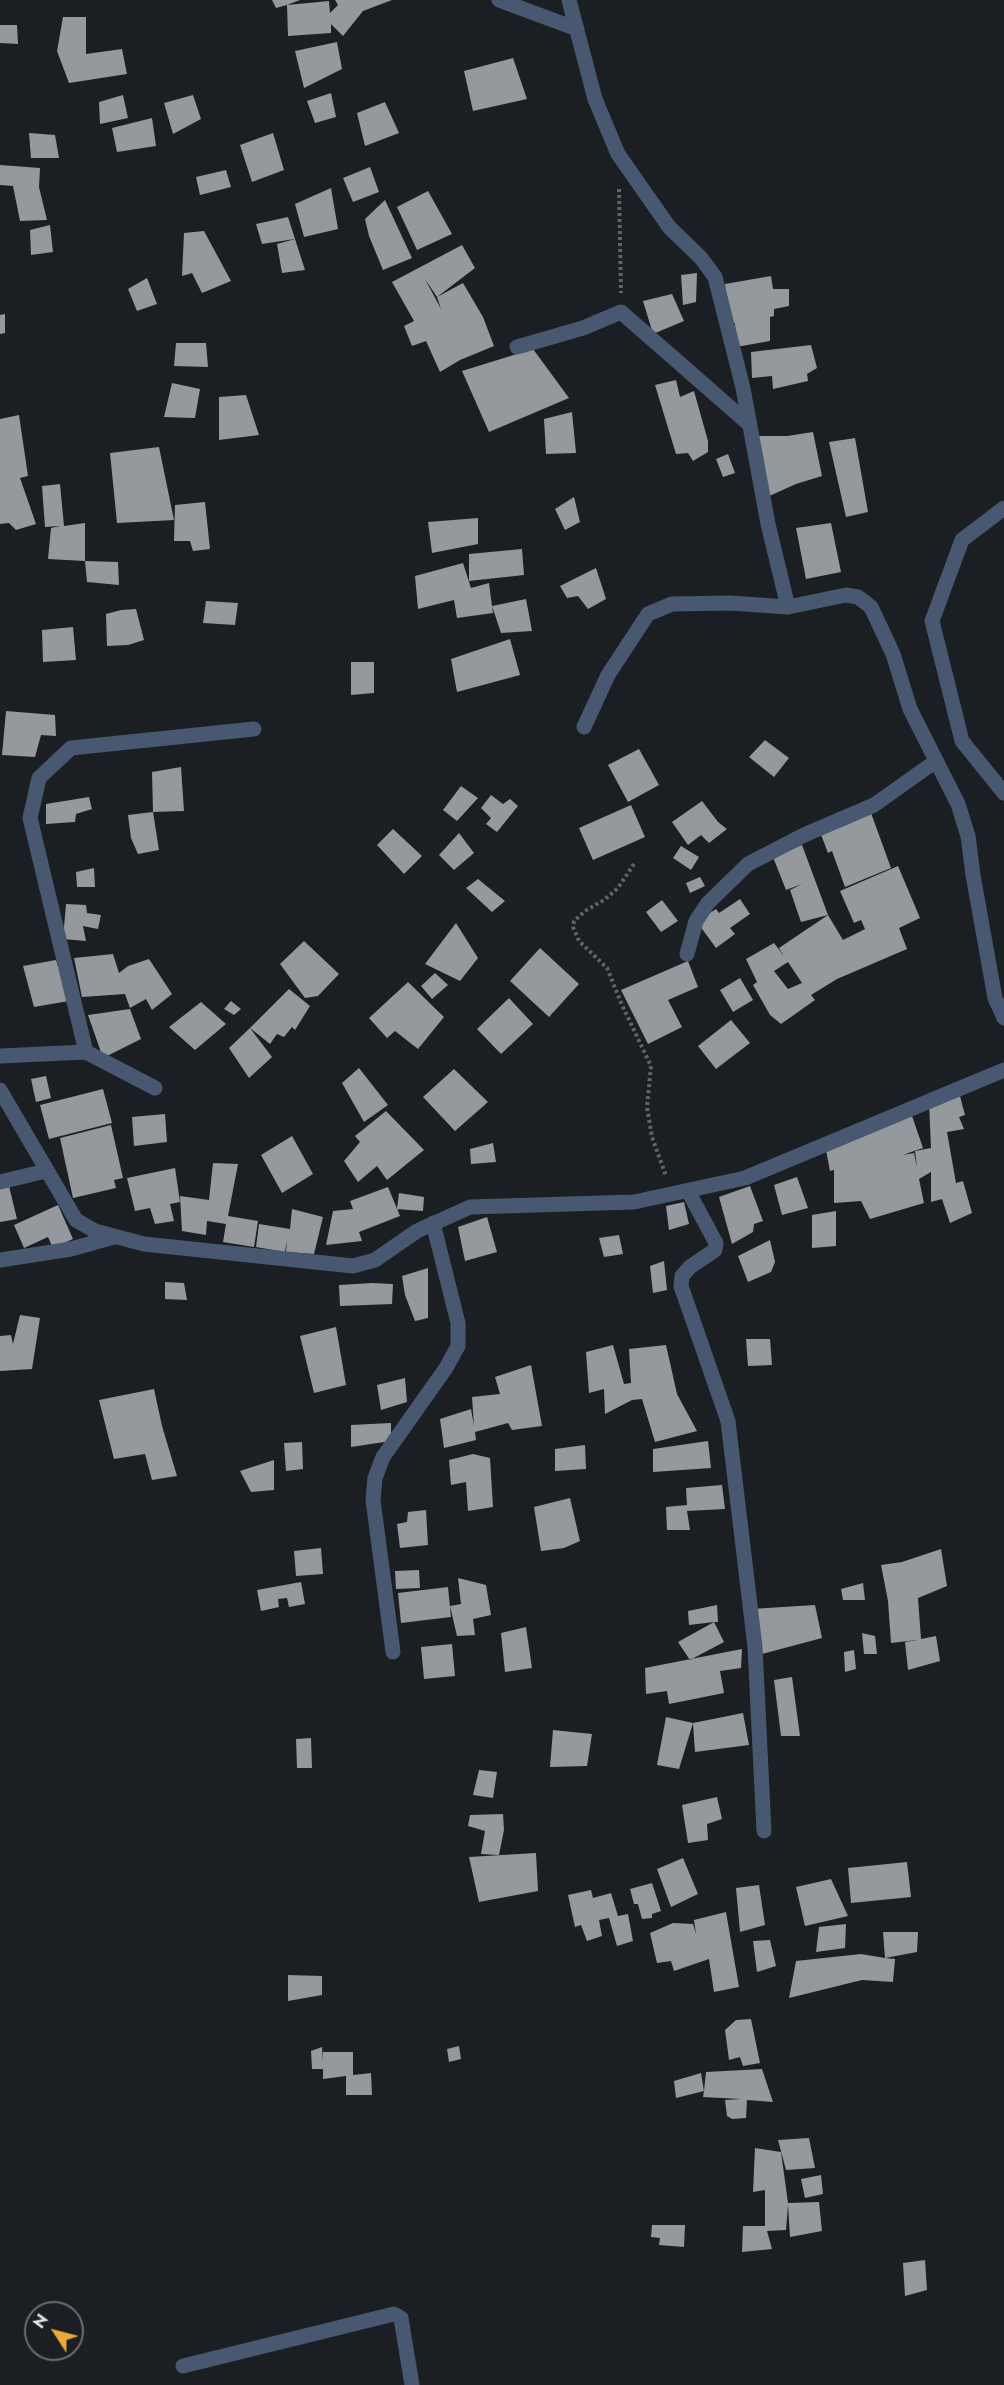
<!DOCTYPE html>
<html>
<head>
<meta charset="utf-8">
<style>
	body { margin:0 }
	#map { position:relative; width:1004px; height:2385px; overflow:hidden; background:#1b1e22; font-family:Jost,sans-serif }
	canvas { display:block }
	.north { position:absolute; left:24px; top:2301px; width:60px; height:60px; box-sizing:border-box; background:#1b1e22; border:2px solid #6a6d70; border-radius:50%; rotate:306deg; font-size:16px; font-weight:700; line-height:24px; text-align:center; color:#e1e3e6 }
	.north::after { content:''; display:block; margin:auto; width:21px; height:27px; background:#e9ab38; clip-path:polygon(50% 0,100% 100%,50% 72%,0 100%) }
</style>
</head>
<body>
<div id="map">
<canvas width="1004" height="2385"></canvas>
<div class="north">N</div>
</div>
<script>
const g = document.querySelector('canvas').getContext('2d');
g.lineJoin = 'round';
function fillPath(path, color) { g.fillStyle = color; g.fill(path, 'evenodd'); }
const shape = rows => new Path2D(rows.map(r => 'M' + r).join(''));
function stroke(path, color, width, dash) { g.strokeStyle = color; g.lineWidth = width; g.lineCap = dash ? 'butt' : 'round'; g.setLineDash(dash || []); g.stroke(path); }
fillPath(shape([
	[272,0,300,0,287,5,329,1,330,13,338,5,335,0,392,0,363,11,343,36,331,24,331,33,288,36,287,5,276,8],
	[63,17,86,17,86,54,122,49,127,74,69,83,57,51],
	[0,25,17,25,18,44,0,43],
	[337,42,342,69,304,88,295,51],
	[513,58,527,99,473,111,464,71],
	[331,93,336,117,315,123,307,101],
	[123,95,128,118,100,124,99,102],
	[193,95,201,119,173,134,164,103],
	[385,102,399,133,365,146,357,113],
	[152,118,156,146,117,152,112,128],
	[29,133,55,135,59,158,31,158],
	[273,133,284,170,252,182,240,145],
	[0,165,40,168,39,187,47,220,20,221,13,186,0,185],
	[370,167,379,192,353,202,343,178],
	[226,170,231,187,200,195,196,177],
	[331,188,338,229,304,237,295,204],
	[428,191,452,234,417,250,397,207],
	[385,200,412,258,383,270,369,236,365,219],
	[288,217,295,239,305,270,282,273,277,244,295,239,262,244,256,224],
	[50,225,53,252,31,255,30,230],
	[204,231,231,281,202,293,192,273,182,276,184,233],
	[462,245,475,268,437,297,425,279,441,309,437,297,463,283,483,317,494,346,460,360,440,372,426,341,412,346,404,326,414,321,392,282],
	[697,273,696,302,683,305,681,275],
	[771,276,773,289,789,289,789,306,774,309,774,316,770,317,770,341,736,347,735,323,729,324,725,284],
	[147,278,157,304,137,311,128,289],
	[672,294,684,321,653,334,643,301],
	[5,314,5,333,0,334,0,315],
	[176,343,206,343,208,367,174,366],
	[811,345,817,368,807,374,808,381,773,389,772,376,752,378,751,352],
	[533,349,569,398,489,432,462,371],
	[676,380,680,397,694,391,708,441,708,452,693,461,688,453,676,454,655,385],
	[172,383,200,389,195,418,164,417],
	[246,395,259,435,219,440,219,397],
	[572,412,576,453,546,454,544,419],
	[19,415,28,476,20,478,36,524,16,530,9,523,0,524,0,419],
	[813,432,822,476,796,484,767,497,757,436,787,436],
	[855,438,868,512,846,517,829,442],
	[159,447,174,520,117,523,110,453],
	[728,454,735,473,723,477,716,459],
	[60,484,64,526,85,523,85,561,118,562,119,585,87,582,85,561,48,559,51,528,60,526,45,527,42,486],
	[574,497,580,522,565,530,555,509],
	[205,502,210,549,193,551,190,541,174,541,175,505],
	[478,518,478,544,432,553,428,522],
	[831,523,841,572,806,579,796,528],
	[522,549,524,575,469,581,469,554],
	[463,563,471,588,489,583,492,606,526,599,532,631,501,633,492,606,493,613,457,618,454,600,418,609,415,576],
	[596,568,606,599,588,609,578,596,567,598,560,586],
	[206,601,238,603,235,625,203,623],
	[136,609,144,640,128,645,107,646,106,614,121,610],
	[73,627,76,660,43,662,42,630],
	[510,639,520,675,457,692,451,659],
	[351,662,374,662,374,693,351,695],
	[6,711,55,715,56,736,41,735,35,757,2,755],
	[765,740,789,758,774,777,749,757],
	[639,749,659,785,628,802,608,765],
	[181,767,184,811,153,812,152,772],
	[461,786,478,798,457,821,443,810],
	[491,795,503,804,510,799,518,806,497,832,486,824,491,818,481,808],
	[89,797,92,809,76,814,75,822,46,824,46,804],
	[702,801,718,822,727,829,709,843,701,835,688,845,672,822],
	[631,805,645,837,593,860,579,828],
	[153,812,159,850,138,854,131,838,128,815],
	[871,813,891,868,845,887,832,851,828,853,820,832],
	[393,829,422,856,404,874,377,845],
	[459,833,474,853,454,870,439,855],
	[802,845,828,915,801,922,790,890,802,884,786,890,773,857],
	[681,846,699,857,691,870,673,858],
	[898,866,920,918,899,928,907,949,837,979,811,995,815,1000,781,1024,770,1015,753,985,757,982,746,959,774,943,784,956,779,948,828,915,843,940,865,929,861,920,854,923,840,891],
	[788,962,802,983,788,989,774,971],
	[94,868,95,887,77,887,76,872],
	[700,877,705,886,690,893,686,883],
	[478,879,505,901,492,912,466,888],
	[740,899,750,914,730,928,735,934,716,948,697,922,716,909,719,913],
	[662,900,678,921,661,932,646,912],
	[66,904,86,905,87,913,101,915,98,929,83,926,86,941,63,939],
	[456,923,478,958,460,981,425,964],
	[304,941,339,974,318,996,305,998,280,964],
	[540,948,579,984,549,1017,510,981],
	[113,954,119,973,128,966,149,959,172,994,152,1010,146,999,130,1008,125,994,82,997,74,958],
	[56,960,69,1001,34,1007,23,966],
	[688,961,698,987,668,1000,682,1027,648,1044,621,990],
	[435,973,448,985,432,999,421,986],
	[740,978,753,1000,733,1012,720,990],
	[408,982,444,1017,418,1049,395,1031,387,1038,369,1018],
	[289,989,310,1006,295,1030,292,1027,284,1037,277,1034,270,1044,250,1028],
	[509,998,533,1024,501,1054,477,1029],
	[231,1001,241,1009,234,1015,224,1009],
	[201,1002,226,1024,195,1050,169,1027],
	[130,1009,141,1039,103,1058,88,1015],
	[731,1020,750,1043,716,1069,698,1046],
	[250,1028,272,1057,249,1078,229,1048],
	[359,1068,388,1105,364,1122,342,1083],
	[454,1069,488,1102,455,1131,423,1097],
	[46,1076,51,1098,36,1102,31,1079],
	[103,1089,112,1123,49,1139,40,1105],
	[960,1096,965,1115,959,1117,964,1129,947,1132,956,1183,963,1181,972,1213,950,1223,942,1199,931,1202,931,1172,919,1179,924,1203,870,1219,861,1201,834,1203,834,1170,830,1171,825,1145,911,1113,923,1148,914,1151,903,1155,914,1153,917,1168,915,1151,931,1148,929,1102],
	[386,1111,424,1150,387,1180,377,1166,358,1182,344,1161,360,1142,355,1136],
	[165,1114,167,1142,134,1146,132,1117],
	[111,1125,123,1178,114,1180,116,1188,73,1198,60,1138],
	[292,1136,313,1174,282,1193,261,1155],
	[493,1143,496,1162,471,1164,470,1149],
	[213,1163,238,1164,228,1216,258,1221,254,1247,223,1242,226,1224,207,1221,206,1235,182,1231,180,1196,209,1200],
	[175,1168,180,1202,170,1204,174,1221,155,1224,150,1208,135,1211,127,1178],
	[797,1177,808,1208,782,1215,774,1185],
	[9,1186,17,1219,0,1222,0,1188],
	[750,1186,763,1221,754,1224,753,1232,732,1244,719,1197],
	[388,1187,400,1216,359,1232,362,1241,326,1245,333,1211,353,1209,350,1201],
	[399,1193,424,1197,423,1211,397,1209],
	[684,1202,689,1224,669,1230,666,1206],
	[58,1205,73,1239,53,1248,48,1237,24,1248,14,1225],
	[292,1209,323,1217,314,1254,286,1252,287,1240,285,1252,256,1247,259,1224,290,1229],
	[836,1211,836,1246,812,1248,812,1215],
	[487,1217,497,1252,465,1261,458,1227],
	[619,1235,623,1254,604,1257,599,1238],
	[770,1240,775,1262,771,1272,748,1282,738,1256],
	[664,1261,667,1290,653,1293,650,1266],
	[428,1268,428,1318,415,1321,405,1295,402,1276],
	[165,1282,184,1283,187,1300,165,1299],
	[372,1283,393,1284,392,1304,340,1306,339,1285],
	[20,1315,40,1318,32,1369,0,1371,0,1336,11,1335,13,1344],
	[336,1327,346,1385,314,1393,300,1336],
	[746,1339,770,1339,772,1365,748,1366],
	[613,1345,624,1384,631,1383,629,1349,666,1345,677,1394,697,1431,655,1442,642,1399,632,1400,605,1414,604,1389,589,1393,586,1352],
	[531,1365,542,1426,512,1430,508,1423,475,1432,476,1440,444,1448,440,1419,471,1409,474,1426,472,1397,500,1394,495,1377],
	[405,1378,407,1402,381,1410,377,1385],
	[154,1389,162,1426,177,1476,152,1480,145,1454,114,1459,99,1400],
	[391,1423,391,1441,351,1447,351,1425],
	[708,1441,711,1468,653,1472,653,1449],
	[302,1442,303,1469,286,1471,284,1443],
	[585,1445,586,1469,555,1471,555,1449],
	[473,1454,490,1458,493,1507,468,1511,466,1482,451,1485,449,1460],
	[274,1460,274,1490,251,1492,240,1471],
	[722,1485,725,1509,687,1511,690,1530,667,1530,666,1507,687,1505,686,1488],
	[570,1498,580,1541,564,1548,541,1551,534,1507],
	[426,1510,428,1545,400,1548,397,1524,407,1522,408,1512],
	[321,1548,323,1574,296,1576,294,1551],
	[941,1549,947,1586,918,1598,921,1639,936,1636,940,1661,908,1670,905,1642,917,1640,891,1643,888,1601,881,1565,902,1562],
	[419,1570,420,1588,396,1589,395,1571],
	[458,1578,486,1585,491,1615,473,1619,475,1635,457,1636,450,1606,461,1604],
	[301,1582,305,1604,289,1607,287,1598,278,1599,279,1607,261,1611,257,1590],
	[863,1583,865,1600,843,1600,841,1589],
	[448,1587,451,1617,401,1623,398,1593],
	[717,1605,718,1622,714,1622,724,1642,690,1660,678,1642,714,1622,689,1625,688,1611],
	[815,1605,822,1638,762,1654,751,1609],
	[526,1627,532,1668,505,1672,501,1633],
	[862,1633,875,1636,877,1654,864,1654],
	[452,1644,455,1676,424,1679,421,1647],
	[742,1649,741,1668,720,1671,724,1693,669,1704,667,1691,646,1694,645,1668],
	[854,1650,856,1669,845,1672,844,1652],
	[792,1677,800,1736,781,1736,774,1680],
	[743,1713,749,1745,695,1752,693,1723],
	[666,1717,693,1723,679,1769,657,1765],
	[553,1730,592,1734,587,1766,550,1767],
	[311,1738,312,1768,297,1768,296,1739],
	[479,1770,497,1772,493,1798,473,1795],
	[717,1797,722,1819,707,1824,708,1840,688,1843,682,1805],
	[503,1814,504,1830,499,1855,481,1854,485,1831,468,1826,470,1815],
	[536,1853,538,1891,479,1902,469,1857],
	[683,1858,698,1894,671,1907,657,1869],
	[907,1862,911,1897,851,1903,848,1868],
	[831,1879,848,1916,805,1926,796,1887],
	[652,1883,661,1911,652,1914,652,1918,642,1919,638,1904,634,1904,630,1889],
	[759,1885,765,1925,740,1932,736,1888],
	[591,1890,593,1898,611,1893,618,1916,628,1914,633,1941,617,1946,609,1918,599,1920,602,1936,587,1941,581,1925,575,1927,568,1895],
	[726,1912,739,1987,714,1992,709,1959,674,1971,671,1961,657,1963,650,1933,673,1923,693,1924,696,1934,694,1920],
	[846,1924,845,1948,816,1952,819,1927],
	[883,1932,918,1932,917,1952,885,1958,895,1959,893,1982,862,1980,789,1998,796,1961,861,1954,885,1958],
	[770,1940,776,1966,757,1972,753,1941],
	[288,1975,322,1976,322,1995,288,2001],
	[751,2019,760,2063,743,2066,740,2057,729,2060,725,2030,736,2020],
	[459,2046,461,2059,449,2062,447,2049],
	[322,2047,323,2061,323,2052,353,2052,353,2075,371,2073,372,2095,346,2095,346,2076,323,2079,323,2069,312,2069,311,2051],
	[762,2069,773,2102,747,2100,746,2118,732,2119,727,2116,725,2100,741,2099,703,2097,704,2091,676,2098,674,2081,701,2073,704,2091,706,2072],
	[809,2138,815,2168,786,2170,778,2140],
	[755,2148,781,2152,788,2203,819,2202,822,2231,790,2237,788,2205,786,2230,767,2231,772,2249,742,2252,743,2226,765,2226,765,2190,753,2192],
	[821,2175,823,2194,805,2198,801,2179],
	[652,2225,685,2225,684,2247,659,2245,660,2238,651,2237],
	[925,2260,927,2290,905,2296,903,2263]
]), '#95989d');
stroke(shape([
	[619,189,621,293],
	[634,864,618,888,604,900,585,911,574,921,573,927,579,941,607,968,622,1005,651,1066,647,1107,652,1137,666,1176]
]), '#626568', 4, [3, 3]);
stroke(shape([
	[183,2366,394,2314,401,2318,412,2385]
]), '#485870', 15);
stroke(shape([
	[499,0,577,29],
	[569,0,595,99,618,154,669,227,701,258,715,277,743,388,768,524,788,607],
	[517,347,583,328,621,312,749,424],
	[1004,508,962,540,932,621,962,741,1004,793],
	[584,727,608,675,648,614,672,604,730,603,788,607,846,595,858,597,871,607,893,654,910,709,958,804,968,836,973,875,995,998,1004,1018],
	[687,954,696,921,708,903,748,864,804,835,874,805,936,761],
	[86,1052,30,818,39,778,71,748,254,729],
	[0,1056,86,1052,155,1088],
	[0,1090,76,1220,95,1231,144,1244,353,1266,375,1260,417,1231,470,1207,634,1202,745,1178,1004,1070],
	[0,1182,46,1171],
	[688,1191,716,1243,715,1250,690,1267,682,1276,681,1286,728,1421,755,1647,764,1831],
	[0,1260,71,1249,114,1237],
	[393,1652,373,1500,375,1478,383,1457,446,1368,458,1346,458,1323,433,1223]
]), '#485870', 15);
</script>
</body>
</html>
